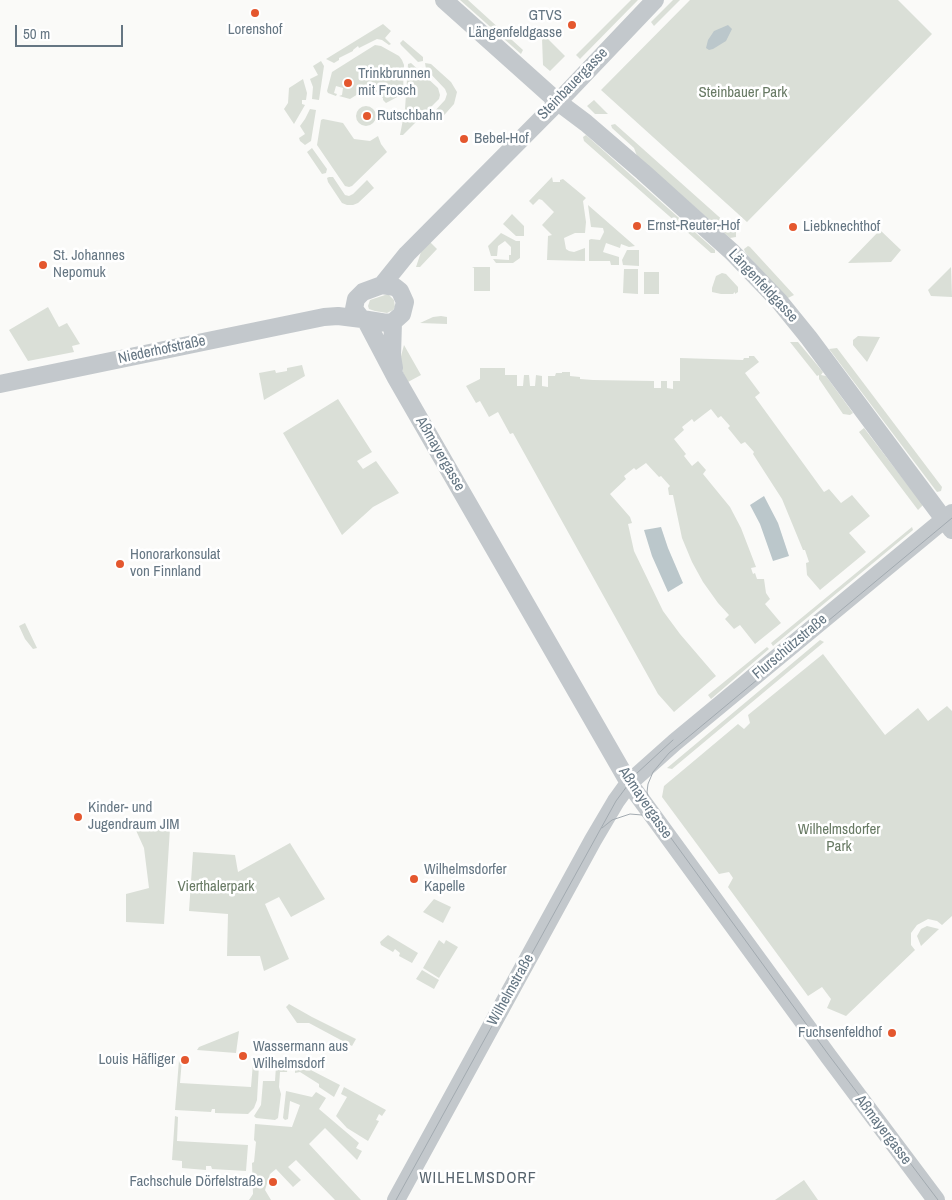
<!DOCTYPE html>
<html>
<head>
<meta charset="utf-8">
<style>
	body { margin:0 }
	#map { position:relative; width:952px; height:1200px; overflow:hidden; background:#fafaf8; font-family:"Archivo Narrow",sans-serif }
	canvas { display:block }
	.scale { position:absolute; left:15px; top:25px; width:108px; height:22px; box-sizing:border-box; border:2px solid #657683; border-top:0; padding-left:6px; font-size:15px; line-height:18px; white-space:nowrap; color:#657683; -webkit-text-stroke:4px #fff; paint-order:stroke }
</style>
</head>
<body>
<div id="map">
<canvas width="952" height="1200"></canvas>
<div class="scale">50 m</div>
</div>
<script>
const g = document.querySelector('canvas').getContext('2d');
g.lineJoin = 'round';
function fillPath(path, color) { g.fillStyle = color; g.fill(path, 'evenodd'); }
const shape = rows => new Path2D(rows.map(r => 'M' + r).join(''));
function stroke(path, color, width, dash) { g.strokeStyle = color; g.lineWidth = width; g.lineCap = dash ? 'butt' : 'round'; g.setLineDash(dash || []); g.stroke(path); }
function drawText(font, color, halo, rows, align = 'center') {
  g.font = font + ' "Archivo Narrow",sans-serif'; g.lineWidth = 5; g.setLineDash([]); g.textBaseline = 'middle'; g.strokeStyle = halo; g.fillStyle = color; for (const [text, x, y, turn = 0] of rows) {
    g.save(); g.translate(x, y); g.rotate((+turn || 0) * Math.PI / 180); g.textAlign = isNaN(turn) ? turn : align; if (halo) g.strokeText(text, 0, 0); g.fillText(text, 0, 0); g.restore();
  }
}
fillPath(shape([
	[460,0,468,0,523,50,521,54],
	[631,0,638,0,580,59,576,55],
	[673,0,680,0,654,26,651,22],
	[690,0,898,0,932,34,747,222,601,90],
	[383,24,391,31,385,38,391,44,389,45,382,40,377,39,359,48,358,46,353,50,353,51,339,58,339,60,334,63,326,59],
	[546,37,565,56,550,71,543,65,542,38],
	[403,40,423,57,423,61,418,62,401,45,400,43],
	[375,45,381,46,399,56,402,60,404,65,403,92,401,95,386,103,383,100,383,98,378,94,377,95,364,93,363,91,358,92,358,94,350,99,339,96,342,95,343,88,336,86,334,93,337,94,336,96,328,93,327,91,332,72],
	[321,61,324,66,319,100,312,99,313,87,310,79,318,75,313,66],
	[411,63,438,88,440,95,439,99,403,135,400,135,405,109,408,64],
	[425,63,431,64,451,82,457,92,454,104,439,121,432,114,445,100,447,94,445,89,426,69],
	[303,79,307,93,306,100,302,100,302,104,305,105,294,124,284,109,288,103,289,88],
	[594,100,608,114,595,114,587,106],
	'356 116a10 10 0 1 1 20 0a10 10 0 1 1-20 0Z',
	[310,109,316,110,311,141,305,145,300,141,299,138,305,134,300,126,305,119],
	[323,119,343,123,354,139,370,141,378,136,381,144,387,152,352,186,349,187,345,186,317,145,321,120],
	[615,124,736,232,736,237,730,238,637,156,634,148,612,128,611,125],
	[586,135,715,250,715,253,711,253,584,141,583,137],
	[312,148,327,169,326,173,322,174,307,152],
	[329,177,333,177,345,195,349,196,353,194,367,180,374,188,358,203,353,205,347,205,342,203,328,182,327,178],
	[552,177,553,182,560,182,560,180,563,179,586,198,583,201,586,222,585,233,575,233,564,238,566,249,569,251,574,252,585,248,585,261,547,260,548,236,552,235,542,225,554,212,542,200,539,199,533,205,529,201],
	[588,205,635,246,629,247,621,244,620,248,606,243,603,252,619,257,619,265,611,265,610,261,589,261,589,240,591,239,600,240,604,232,603,228,591,227],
	[512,214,524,226,524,236,516,236,503,224],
	[880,230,901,250,891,262,848,263],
	[501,233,516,241,520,241,520,258,513,263,496,263,493,259,509,260,509,255,511,255,511,247,505,241,498,246,497,256,491,256,488,246],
	[429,241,437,249,420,267,416,267,421,252],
	[748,246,750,247,794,295,786,299,745,252,744,249],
	[627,250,639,250,639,266,623,265,622,260],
	[472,267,490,267,490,291,474,291,474,268],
	[951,267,952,297,931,296,928,290],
	[624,269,638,269,638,294,623,293],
	[644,272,659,272,659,294,644,294],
	[722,273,726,274,738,287,738,292,735,294,735,292,733,294,721,294,712,292,712,288,716,276],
	[385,295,389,295,394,300,395,307,393,310,387,313,375,311,369,309,368,306,370,300],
	[48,307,59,327,67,323,80,344,72,346,74,352,28,361,9,330],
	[441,316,447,317,447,324,420,323,433,317],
	[858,336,880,337,867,362,853,345,853,340],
	[790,342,798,342,823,372,821,375,826,376,853,413,850,415,843,414,819,379,819,375,817,376],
	[404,345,421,375,408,382,403,373,401,364,401,356],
	[837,348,942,487,941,491,937,492,829,349],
	[749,356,754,356,759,362,745,373,760,393,755,397,824,492,829,489,841,503,852,495,870,516,849,533,866,552,820,590,807,575,806,563,809,562,805,550,803,550,782,499,753,454,754,452,745,442,741,444,728,428,730,426,721,416,718,418,711,409,694,422,692,419,682,427,684,430,674,439,686,454,684,456,692,466,698,461,706,470,703,474,730,507,741,528,756,567,751,568,753,574,755,573,757,579,764,579,766,593,770,599,765,604,781,623,755,644,740,625,734,629,725,619,729,615,718,603,703,582,692,562,682,538,673,495,669,495,668,488,670,486,661,476,659,477,646,463,636,470,634,468,624,476,626,479,610,494,630,517,632,523,628,524,634,551,663,611,680,634,716,676,674,712,658,694,513,433,510,434,498,412,489,417,480,401,476,403,466,386,480,379,480,368,505,368,505,375,517,375,517,386,523,386,524,375,529,375,530,386,535,386,536,375,542,376,542,386,548,387,548,376,555,376,556,373,562,373,562,372,570,372,570,376,580,377,580,379,593,380,654,381,654,388,661,388,661,381,667,381,667,388,673,389,673,381,680,381,680,358,743,360,744,358,749,358],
	[302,365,305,376,264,400,259,373,275,370,276,373,287,371,287,368],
	[338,399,372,452,357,461,363,469,376,461,399,493,373,507,342,535,283,433],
	[864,428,923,505,918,510,859,432],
	[912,527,913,530,773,646,771,643],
	[25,623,37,648,33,649,25,639,19,626],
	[820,640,824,642,672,769,667,768],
	[767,647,769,649,711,699,708,695],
	[823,654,885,735,918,708,928,721,947,706,952,711,952,916,942,925,937,921,928,919,917,925,911,933,911,945,915,950,846,1016,827,1008,831,999,822,987,808,996,728,887,733,878,729,872,719,874,662,797,664,786,738,724,744,729,750,723,748,715],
	[134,826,170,828,164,924,126,922,126,894,149,888,144,848],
	[290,843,325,899,291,917,279,897,265,904,289,959,264,971,260,956,227,956,228,914,189,911,193,852,235,855,238,872],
	[434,899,451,907,443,923,423,912],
	[927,926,939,929,921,946,917,936,921,929],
	[388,935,418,953,412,963,399,956,400,953,395,949,393,952,381,945,380,942],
	[439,940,444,944,446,940,458,947,439,978,423,968],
	[422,970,439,980,434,989,416,979],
	[289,1004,312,1017,356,1039,352,1046,309,1023,297,1023,286,1007],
	[239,1031,236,1053,197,1050,199,1047],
	[182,1059,180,1083,251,1087,253,1063,257,1063,259,1065,257,1100,254,1108,248,1114,215,1113,215,1109,212,1109,211,1112,175,1110,179,1060],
	[276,1066,288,1066,287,1072,280,1072,279,1087,281,1094,278,1118,275,1120,256,1118,254,1116,261,1105,263,1081,275,1081],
	[303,1066,340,1085,334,1097,319,1087,319,1084,300,1072,295,1073,295,1067],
	[344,1087,386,1110,382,1116,379,1114,376,1120,379,1121,368,1141,347,1128,336,1116,347,1097,341,1094],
	[286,1091,312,1097,316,1092,326,1098,319,1109,359,1143,356,1148,362,1151,357,1160,325,1128,309,1144,361,1200,335,1200,296,1160,288,1167,301,1180,293,1187,276,1169,270,1174,265,1190,271,1200,249,1200,253,1194,252,1163,254,1162,256,1142,254,1140,255,1124,292,1127,300,1105,290,1101,288,1119,285,1120,283,1118],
	[175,1116,178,1117,177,1141,248,1145,246,1171,212,1169,211,1166,206,1166,206,1170,182,1168,182,1161,172,1160],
	[804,1180,818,1200,775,1200]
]), '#dadfd7');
fillPath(shape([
	[728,25,732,29,726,41,713,49,709,50,706,48,708,40,714,31],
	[764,496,778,523,789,556,773,561,760,524,750,505],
	[661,527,668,548,683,583,668,592,652,556,644,530]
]), '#bbc7cb');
stroke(shape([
	[444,0,558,102,586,123,643,172,732,252,779,301,809,338,952,530],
	[382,285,407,254,558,102,655,0],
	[382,285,395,287,400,291,405,302,402,314,393,322,387,323,362,319,354,309,356,299,363,292,382,285],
	[366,321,396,378,629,783,829,1057,936,1200],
	[393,322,392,356,394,368],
	[0,384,324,317,338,316,362,319],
	[396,1200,593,840,616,801,629,783,675,742,952,513]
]), '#c3c8cc', 18);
stroke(shape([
	[602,828,612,820,630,814,642,815,653,819,658,824],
	[396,1200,616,801,636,774,673,740],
	[938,1200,828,1054,663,827,651,808,647,792,648,784,653,772,669,753,952,518]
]), '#a2aab0', 1);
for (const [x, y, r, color] of [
	[255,13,5,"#e4572e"],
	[572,25,5,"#e4572e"],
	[348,83,5,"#e4572e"],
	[367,116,5,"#e4572e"],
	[464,139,5,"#e4572e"],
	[637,226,5,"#e4572e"],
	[793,227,5,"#e4572e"],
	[43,265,5,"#e4572e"],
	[120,564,5,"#e4572e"],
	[78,817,5,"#e4572e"],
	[414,879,5,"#e4572e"],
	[892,1033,5,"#e4572e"],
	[243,1056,5,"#e4572e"],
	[185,1060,5,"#e4572e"],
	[273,1182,5,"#e4572e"]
]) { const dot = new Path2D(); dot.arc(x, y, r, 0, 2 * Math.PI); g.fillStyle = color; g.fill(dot); stroke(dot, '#fff', 2); }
drawText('15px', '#657683', '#fff', [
	["GTVS",562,16,"right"],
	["Längenfeldgasse",562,33,"right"],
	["Lorenshof",255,30,"center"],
	["Trinkbrunnen",358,74],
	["mit Frosch",358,91],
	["Rutschbahn",377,116],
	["Bebel-Hof",474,139],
	["Ernst-Reuter-Hof",647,226],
	["Liebknechthof",803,227],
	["St. Johannes",53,256],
	["Nepomuk",53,273],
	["Honorarkonsulat",130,555],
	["von Finnland",130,572],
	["Kinder- und",88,808],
	["Jugendraum JIM",88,825],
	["Wilhelmsdorfer",424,870],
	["Kapelle",424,887],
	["Fuchsenfeldhof",882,1033,"right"],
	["Wassermann aus",253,1047],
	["Wilhelmsdorf",253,1064],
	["Louis Häfliger",175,1060,"right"],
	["Fachschule Dörfelstraße",263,1182,"right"]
], 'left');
drawText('15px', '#657683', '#fff', [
	["Steinbauergasse",573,84,-46],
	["Längenfeldgasse",763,286,47],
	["Niederhofstraße",162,350,-12],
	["Aßmayergasse",440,454,60],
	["Flurschützstraße",790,647,-40],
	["Aßmayergasse",645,803,56],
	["Wilhelmstraße",511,990,-61],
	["Aßmayergasse",883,1130,53]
]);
drawText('15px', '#687a64', '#fff', [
	["Steinbauer Park",743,93],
	["Wilhelmsdorfer",839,830],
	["Park",839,847],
	["Vierthalerpark",216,887]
]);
g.letterSpacing = '1px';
drawText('16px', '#57646e', '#fff', [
	["WILHELMSDORF",478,1179]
]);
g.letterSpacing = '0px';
</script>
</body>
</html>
